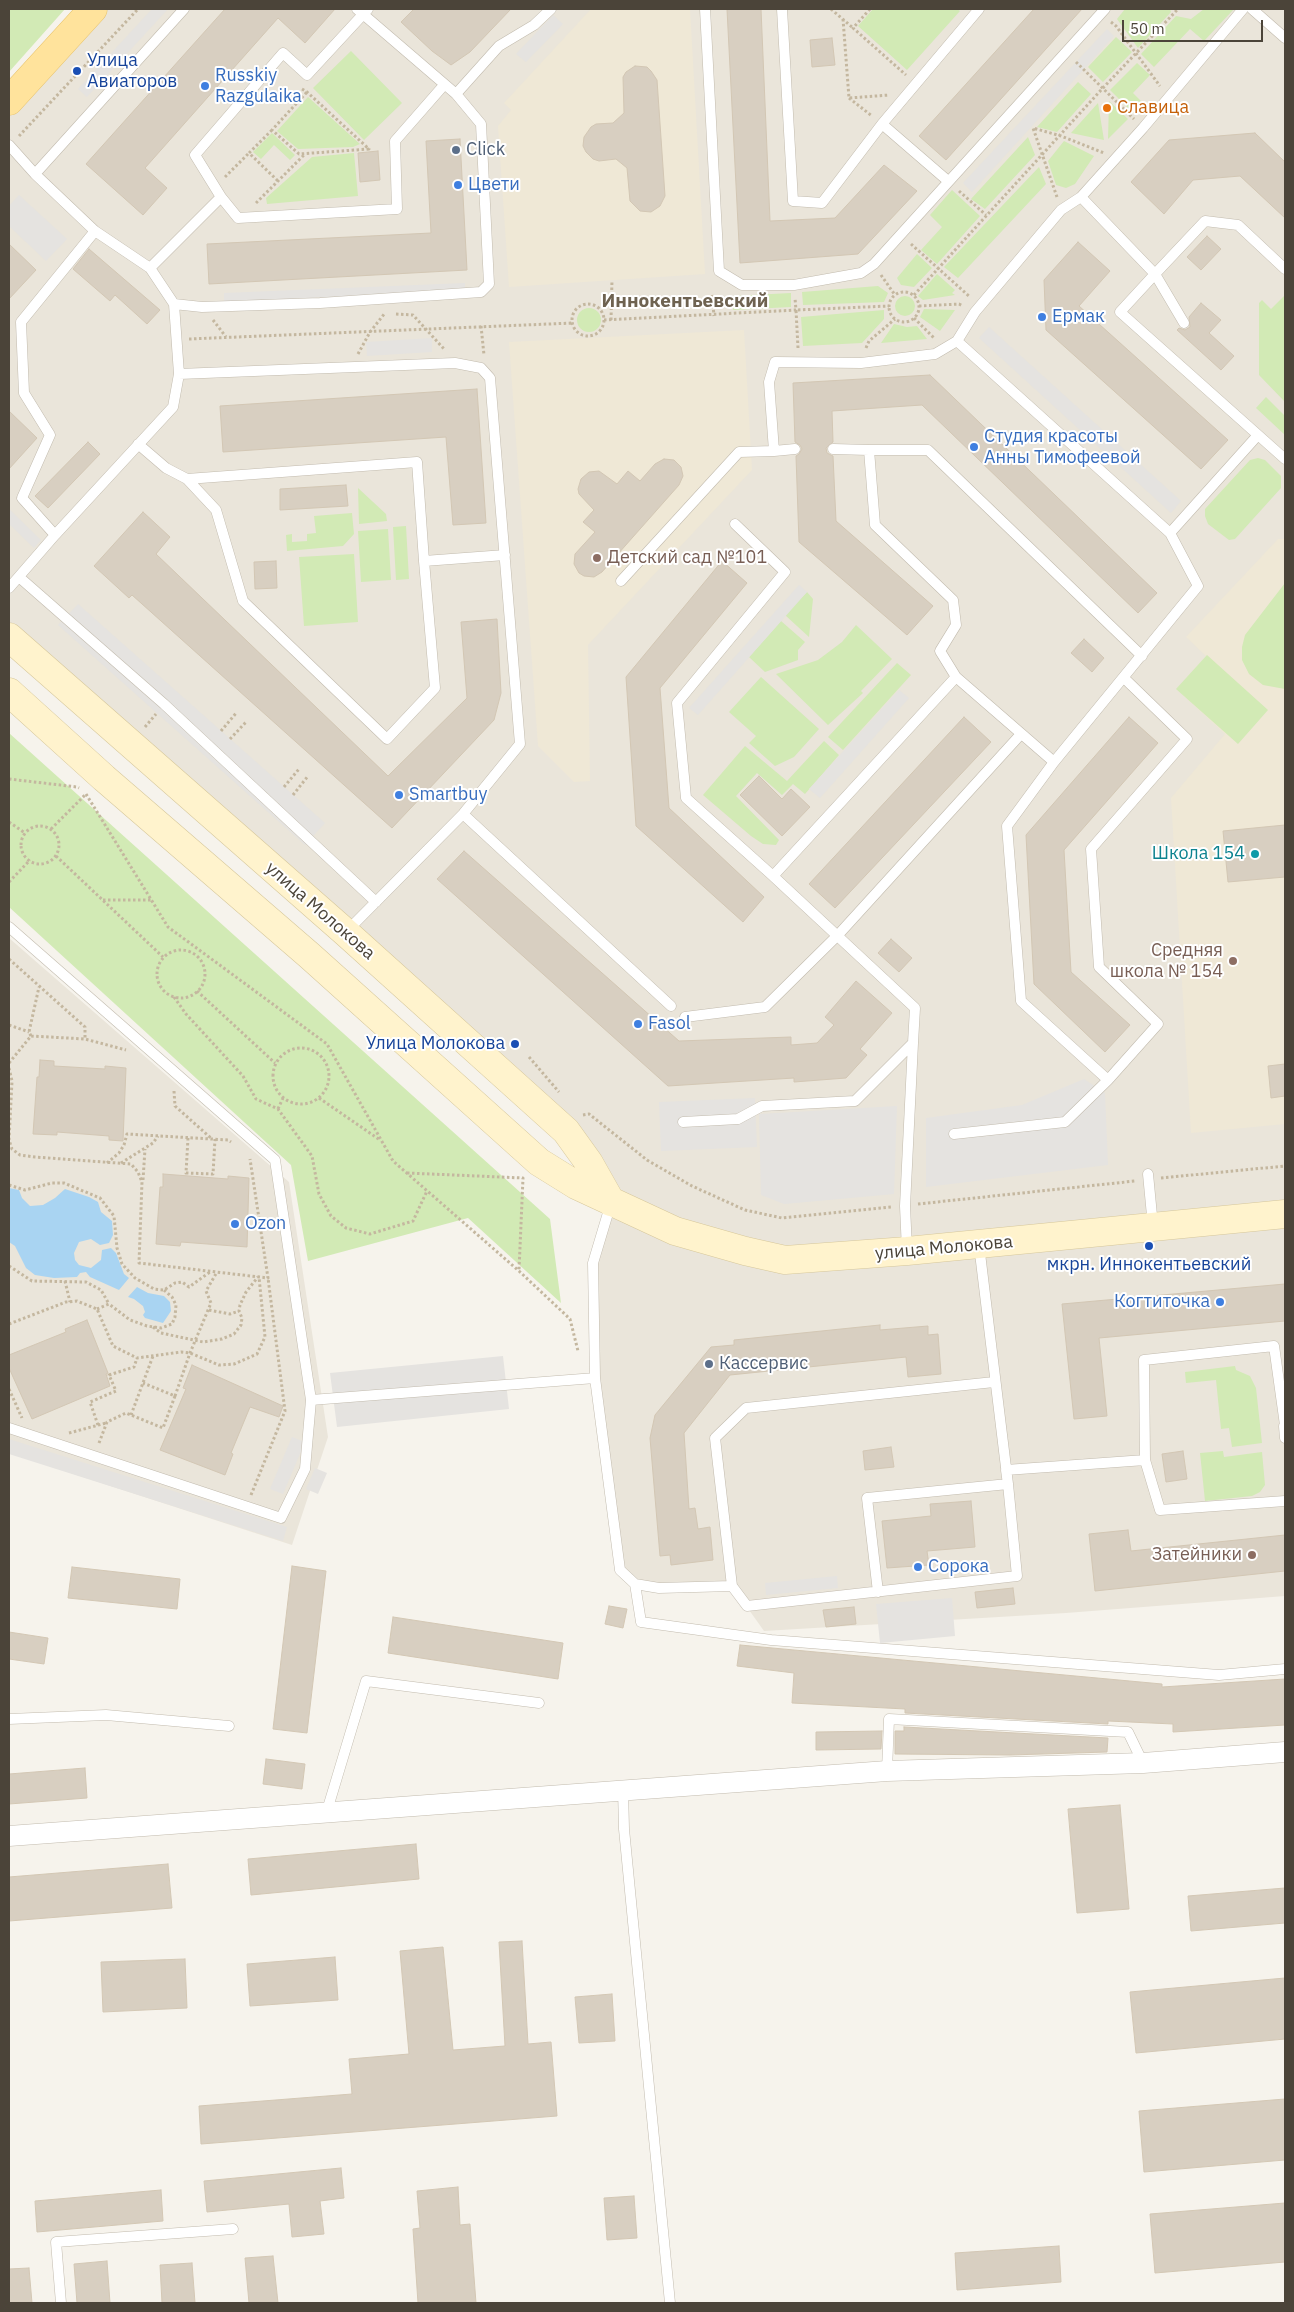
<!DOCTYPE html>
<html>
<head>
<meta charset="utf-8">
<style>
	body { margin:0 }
	#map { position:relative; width:1294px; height:2312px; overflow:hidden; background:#f6f3ec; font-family:"IBM Plex Sans",sans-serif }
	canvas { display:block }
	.frame { position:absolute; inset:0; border:10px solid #4b4439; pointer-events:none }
	.scale { position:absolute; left:1122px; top:20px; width:141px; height:22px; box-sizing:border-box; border:2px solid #4b4439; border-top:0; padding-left:6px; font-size:15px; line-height:18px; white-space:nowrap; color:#4b4439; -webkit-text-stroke:4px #fff; paint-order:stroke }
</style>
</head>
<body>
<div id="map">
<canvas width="1294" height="2312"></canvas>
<div class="frame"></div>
<div class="scale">50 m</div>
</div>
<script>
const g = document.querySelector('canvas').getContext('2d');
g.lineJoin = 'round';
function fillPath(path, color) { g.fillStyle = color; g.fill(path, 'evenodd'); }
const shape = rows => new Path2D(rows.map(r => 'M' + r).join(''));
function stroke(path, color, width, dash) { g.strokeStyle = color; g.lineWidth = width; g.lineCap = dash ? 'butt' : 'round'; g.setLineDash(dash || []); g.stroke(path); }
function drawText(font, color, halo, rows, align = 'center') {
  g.font = font + ' "IBM Plex Sans",sans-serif'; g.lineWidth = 4; g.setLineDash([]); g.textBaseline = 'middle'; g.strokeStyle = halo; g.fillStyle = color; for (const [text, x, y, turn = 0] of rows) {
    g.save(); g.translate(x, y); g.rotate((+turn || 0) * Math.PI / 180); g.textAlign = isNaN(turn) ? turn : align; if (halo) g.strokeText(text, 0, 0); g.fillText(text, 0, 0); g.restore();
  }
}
fillPath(shape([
	[93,9,1285,9,1285,1596,1066,1613,764,1631,732,1586,635,1584,620,1570,595,1378,593,1263,611,1202,589,1163,9,637,9,101],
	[9,938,289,1182,328,1437,292,1545,9,1453]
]), '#eae5da');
fillPath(shape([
	[591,9,690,9,705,274,509,287,498,126,511,110,504,103],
	[744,330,752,470,588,645,590,781,574,782,538,746,509,342],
	[1278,539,1285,539,1285,1124,1191,1133,1171,798,1225,734,1176,689,1206,656,1186,637]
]), '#efe8d6');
fillPath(shape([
	[9,9,65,9,9,72],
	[873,9,957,9,960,11,907,70,858,26],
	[1125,9,1170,9,1171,12,1138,48,1117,19],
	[1204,9,1234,9,1204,41,1190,29,1154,67,1141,54,1176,16,1191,19],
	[1116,37,1132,52,1103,82,1088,67],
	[351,51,402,103,364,140,313,88],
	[1137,63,1150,75,1133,93,1143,103,1133,113,1110,90],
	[1078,82,1091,94,1057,132,1037,127],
	[308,97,360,144,353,147,298,149,277,131],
	[1109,101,1128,119,1108,139],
	[1098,103,1104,140,1071,133],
	[272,133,295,155,290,160,274,145,261,159,253,152],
	[1028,137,1035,155,985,209,971,199],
	[1064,141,1094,156,1075,184,1066,188,1056,185,1048,161],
	[354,153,358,196,267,204,266,198,312,157],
	[1039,167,1046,184,958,278,944,267],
	[952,190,980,216,937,264,921,250,942,227,930,215],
	[917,254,932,268,914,287,901,285,897,278],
	[937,274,955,290,952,293,955,295,923,300,918,296],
	[878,286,888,293,884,302,803,305,802,292],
	[791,293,791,307,733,310,732,296],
	[1285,295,1285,402,1259,375,1259,303,1262,300,1271,309],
	'895 306a10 10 0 1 1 20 0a10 10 0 1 1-20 0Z',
	'577 320a12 12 0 1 1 24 0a12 12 0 1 1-24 0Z',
	[924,309,955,310,940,331,920,317],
	[884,310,884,319,862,343,803,346,801,317],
	[894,324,907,327,917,326,927,339,881,343],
	[1266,397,1285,416,1285,435,1256,408],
	[1258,458,1265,460,1281,476,1281,488,1235,539,1229,540,1208,524,1205,516,1205,509,1250,460],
	[358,488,386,514,387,521,359,524],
	[352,513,354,534,343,546,287,551,286,535,292,534,292,542,307,541,307,534,316,533,314,516],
	[406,526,409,579,396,580,393,527],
	[388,529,391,580,361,582,358,531],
	[354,554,358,622,304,626,299,557],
	[1285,583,1285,689,1263,685,1249,674,1242,660,1242,647,1245,635],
	[807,592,813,599,809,637,785,615],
	[781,621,805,642,798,650,798,660,765,672,749,657],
	[856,625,892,659,861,691,863,693,828,725,776,674,818,660,842,642],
	[1207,655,1268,710,1238,744,1176,689],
	[897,663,911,675,843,750,828,737],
	[761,677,819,729,794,757,775,766,749,743,756,736,729,712],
	[9,733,550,1219,561,1303,468,1218,308,1261,291,1165,9,907],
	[824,741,839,755,805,794,793,784,782,795,757,773,736,796,779,840,776,845,763,844,751,836,703,795,745,746,787,781],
	[1235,1366,1236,1370,1250,1376,1256,1388,1262,1443,1232,1447,1229,1428,1221,1429,1216,1380,1186,1383,1185,1372],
	[1223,1451,1224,1457,1262,1452,1265,1485,1260,1492,1252,1496,1205,1501,1200,1453]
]), '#d2eab5');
fillPath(shape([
	[152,9,168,9,87,97,78,89],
	[553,15,563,24,526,62,516,54],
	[1107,29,1114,36,972,192,963,183],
	[19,195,67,239,46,261,9,226,9,206],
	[465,283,465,289,224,303,224,293],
	[989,327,1181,501,1171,513,979,338],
	[432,338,432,352,367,356,366,342],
	[9,509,41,540,34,548,9,524],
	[799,585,807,592,698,715,689,708],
	[78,604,325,823,305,845,58,625],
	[899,690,909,698,820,798,809,789],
	[1084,1079,1105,1093,1108,1165,926,1187,926,1118,1022,1105],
	[755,1098,757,1147,661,1151,659,1102],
	[897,1106,894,1194,784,1204,761,1195,759,1114],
	[503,1356,509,1409,337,1427,330,1373],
	[292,1437,305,1442,283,1494,270,1489],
	[9,1439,287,1527,283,1541,9,1454],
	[315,1468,327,1473,318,1494,306,1489],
	[837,1576,838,1588,766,1595,765,1583],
	[952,1598,955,1636,880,1643,876,1604]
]), '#e5e3e0');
fillPath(shape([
	[9,1188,19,1190,22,1198,30,1206,43,1205,55,1198,65,1189,89,1197,98,1202,101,1212,112,1221,113,1235,109,1243,100,1245,91,1239,79,1242,74,1253,75,1260,79,1265,91,1268,101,1260,102,1250,111,1248,116,1253,124,1274,129,1278,119,1290,90,1277,86,1272,80,1273,77,1277,54,1278,35,1275,26,1268,15,1246,9,1242],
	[137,1287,148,1293,164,1296,170,1302,171,1311,163,1323,145,1318,143,1315,145,1312,143,1306,134,1299,128,1297]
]), '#a9d4f2');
const building = shape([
	[225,9,335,9,305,43,278,18,145,168,167,188,143,215,86,164,225,9],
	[414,9,511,9,470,52,451,65,432,51,401,22,414,9],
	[727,9,761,9,770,221,835,218,884,165,917,191,858,254,740,263,727,9],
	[1034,9,1082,9,946,160,919,136,1034,9],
	[832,38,835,65,812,67,810,40,832,38],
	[635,66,647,67,651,71,657,80,665,196,660,206,651,212,640,211,630,201,627,168,616,159,599,161,593,159,586,152,583,146,584,137,591,127,596,124,613,123,624,113,623,77,626,72,635,66],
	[1255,133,1285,162,1285,218,1240,176,1193,180,1164,214,1131,182,1169,140,1255,133],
	[460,139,467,270,209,284,207,244,431,233,426,141,460,139],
	[378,151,380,180,360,182,358,153,378,151],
	[1207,236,1221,249,1201,270,1187,257,1207,236],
	[1078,242,1110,271,1079,306,1228,440,1201,469,1046,330,1044,280,1078,242],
	[9,244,36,270,9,299,9,244],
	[89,249,160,310,147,324,115,295,110,301,73,269,89,249],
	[1201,303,1221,320,1209,333,1234,356,1221,370,1177,330,1179,328,1185,330,1190,327,1189,317,1201,303],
	[930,375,1157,593,1138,613,922,405,832,411,833,442,826,448,827,453,833,456,836,521,933,606,907,635,799,542,796,456,799,454,802,449,800,445,795,442,793,383,930,375],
	[477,389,486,523,453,525,446,437,223,452,220,406,477,389],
	[9,411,37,438,9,469,9,411],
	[88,442,100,454,48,508,35,496,88,442],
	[664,459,674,460,681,467,683,476,679,485,602,572,594,577,584,576,579,573,574,564,575,554,595,532,583,522,594,510,579,494,578,489,581,479,589,472,599,471,617,484,628,471,640,481,655,464,664,459],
	[346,485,348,506,280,510,280,489,346,485],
	[143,512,170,537,156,554,388,776,467,698,461,622,497,619,501,693,494,720,392,828,132,595,129,598,94,566,143,512],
	[276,561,277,588,255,589,254,562,276,561],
	[722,561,747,583,660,688,669,808,764,897,743,922,636,826,626,677,722,561],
	[1084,639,1104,658,1092,672,1071,653,1084,639],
	[964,717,991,742,835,908,809,884,964,717],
	[1129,717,1158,743,1064,850,1071,972,1130,1025,1105,1052,1034,984,1026,835,1129,717],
	[759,776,782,799,791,789,810,807,782,836,740,795,759,776],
	[1285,825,1285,877,1228,882,1223,831,1285,825],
	[464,851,679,1041,791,1037,791,1045,817,1043,834,1025,825,1017,856,981,892,1013,860,1049,867,1055,846,1078,794,1082,794,1078,668,1086,437,879,464,851],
	[891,939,912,958,899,972,878,953,891,939],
	[40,1060,54,1061,54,1066,105,1069,105,1066,126,1068,123,1141,109,1140,109,1136,57,1132,57,1135,33,1134,37,1077,39,1077,40,1060],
	[1285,1064,1285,1096,1271,1098,1268,1066,1285,1064],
	[163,1174,228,1179,228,1176,249,1178,247,1247,181,1242,180,1246,156,1244,160,1187,163,1187,163,1174],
	[1285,1284,1285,1321,1099,1338,1107,1416,1074,1419,1062,1304,1285,1284],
	[87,1320,108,1373,106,1374,110,1386,32,1419,9,1368,9,1355,66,1332,65,1329,87,1320],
	[880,1325,880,1330,928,1326,928,1335,938,1334,941,1374,908,1377,906,1357,730,1375,684,1433,689,1509,695,1508,698,1529,710,1527,713,1560,671,1565,670,1555,660,1556,650,1438,655,1415,711,1347,734,1345,734,1340,880,1325],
	[192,1365,283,1406,279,1417,250,1407,231,1453,233,1454,225,1475,160,1450,186,1389,183,1388,192,1365],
	[891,1447,894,1467,865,1470,863,1451,891,1447],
	[1183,1451,1187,1479,1166,1482,1162,1454,1183,1451],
	[971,1501,975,1547,927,1551,929,1565,887,1568,882,1521,931,1516,930,1504,971,1501],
	[1128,1530,1131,1551,1285,1535,1285,1571,1095,1591,1089,1534,1128,1530],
	[292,1566,326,1571,307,1733,273,1729,292,1566],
	[72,1567,180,1579,177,1609,68,1598,72,1567],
	[1013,1588,1015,1604,977,1608,975,1592,1013,1588],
	[609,1606,627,1609,623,1628,605,1624,609,1606],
	[854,1607,856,1624,826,1627,823,1610,854,1607],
	[393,1617,563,1643,558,1679,388,1653,393,1617],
	[9,1632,48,1638,44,1664,9,1659,9,1632],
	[740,1645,1162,1684,1162,1687,1285,1679,1285,1725,1173,1732,1173,1724,1108,1721,1108,1724,905,1713,905,1709,792,1703,794,1673,737,1666,740,1645],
	[904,1727,1108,1738,1107,1752,1010,1755,895,1754,895,1731,904,1731,904,1727],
	[882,1731,881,1749,816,1750,816,1732,882,1731],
	[266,1759,305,1764,302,1789,263,1784,266,1759],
	[85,1768,87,1798,9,1804,9,1774,85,1768],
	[1120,1805,1129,1909,1077,1913,1068,1809,1120,1805],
	[416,1844,419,1879,251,1895,248,1859,416,1844],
	[168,1864,172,1908,9,1921,9,1877,168,1864],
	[1285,1888,1285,1923,1191,1931,1188,1896,1285,1888],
	[522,1941,528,2044,551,2042,557,2116,201,2144,199,2106,352,2094,349,2059,409,2054,400,1951,443,1947,453,2050,505,2046,499,1942,522,1941],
	[335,1957,338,2000,250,2006,247,1964,335,1957],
	[185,1959,187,2008,103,2012,101,1962,185,1959],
	[1285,1978,1285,2039,1136,2053,1130,1992,1285,1978],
	[612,1994,615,2041,579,2043,575,1997,612,1994],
	[1285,2099,1285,2160,1144,2172,1139,2111,1285,2099],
	[341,2168,344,2198,320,2201,324,2234,292,2237,289,2204,207,2212,204,2181,341,2168],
	[458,2187,460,2225,470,2224,476,2303,418,2303,413,2229,420,2228,417,2191,458,2187],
	[161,2190,163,2221,37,2232,35,2201,161,2190],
	[634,2196,637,2238,607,2240,604,2198,634,2196],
	[1285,2203,1285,2262,1155,2273,1150,2214,1285,2203],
	[1059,2246,1061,2282,957,2290,955,2253,1059,2246],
	[273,2256,278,2303,249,2303,245,2258,273,2256],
	[107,2261,110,2303,77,2303,74,2264,107,2261],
	[192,2263,195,2303,162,2303,160,2265,192,2263],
	[29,2268,32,2303,9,2303,9,2269,29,2268]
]);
fillPath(building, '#d8cfc1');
stroke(building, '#d3c7b4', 1);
const lane = shape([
	[705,9,719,271,742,285,794,285,861,273,874,264,1105,9],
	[782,9,793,201,822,203,882,124],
	[1252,9,1285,38],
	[456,94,499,46,534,25,551,9],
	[9,145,35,174,95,231,150,268,174,304,179,374,173,407,55,535,9,588],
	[35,174,184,9],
	[948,181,882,124,979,9],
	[221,197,195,155,283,53,307,75,368,9],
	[1081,197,1155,274,1120,312,1285,459],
	[150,268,221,197,238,218,397,209,395,141,444,85],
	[174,304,202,307,320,303,481,292,489,284,481,124,456,94,357,9],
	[1184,323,1155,274,1205,221,1238,225,1285,269],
	[957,341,1170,533,1198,586,1054,762,1007,826,1021,1001,1108,1080,1158,1024,1099,967,1091,849,1187,739,1124,678],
	[179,374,455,363,481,368,490,378,520,744,463,814,346,932],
	[138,444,166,468,187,479,417,462,424,561,505,555],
	[795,449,774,451,769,382,775,362,861,363,935,354,957,341,975,312,1061,210,1081,197,1143,128,1243,9],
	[833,449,869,450],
	[187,479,216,510,243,601,387,739,435,688,424,561],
	[735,524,785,572,677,703,686,798,773,876,956,677],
	[1170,533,1258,435],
	[55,535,22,498,50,435,24,393,21,322,95,231],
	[19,577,164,704,376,902],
	[621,581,739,452,774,451],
	[1054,762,956,677,940,651,956,625,953,600,875,525,869,450,928,450,1142,656],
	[463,814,671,1006],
	[9,927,275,1160,311,1400],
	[685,1017,765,1007,838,935,1021,734],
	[683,1122,738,1119,762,1106,855,1101,913,1043,915,1008,773,876],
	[954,1134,1065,1122,1108,1080],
	[1148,1174,1153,1226],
	[611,1203,593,1263,595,1378,620,1570,635,1584,659,1588,732,1586],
	[979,1245,1008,1484,1017,1576,747,1606,732,1586,715,1438,746,1408,994,1382],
	[907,1250,905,1206,913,1043],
	[1284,1426,1285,1438],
	[9,1428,281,1518,305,1469,311,1400,595,1378],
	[1145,1460,1144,1360,1274,1346,1285,1425],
	[635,1584,641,1622,771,1640,1219,1675,1285,1669],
	[878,1592,867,1498,1008,1484,1006,1470,1145,1460,1160,1510,1285,1501],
	[9,1719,106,1715,229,1726],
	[887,1771,889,1719,1128,1732,1143,1763],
	[623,1789,624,1829,670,2303],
	[326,1814,366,1681,539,1703],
	[61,2303,56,2242,233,2229]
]);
const street = shape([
	[9,1836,887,1771,1143,1763,1285,1752]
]);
const secondary = shape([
	[9,637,345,932,566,1131,589,1163,611,1202],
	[9,692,104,778,310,956,539,1162,576,1185,675,1231,745,1251,785,1260,907,1251,1285,1214]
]);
const primary = shape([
	[9,101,93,9]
]);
stroke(lane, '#c2bbae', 11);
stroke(street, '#c2bbae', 21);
stroke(secondary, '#d6c79b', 29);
stroke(primary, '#e6c16a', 29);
stroke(shape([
	[831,9,853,28],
	[870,9,853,28,906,75],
	[843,19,849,98,889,95],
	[1111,22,1116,26,1160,86],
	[1076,62,1134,119],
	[302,89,307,92,369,149,299,154,272,130,307,92],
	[849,98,872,116],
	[272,130,249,153,278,181],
	[19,136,138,9],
	[225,177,249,153],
	[959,191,986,215],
	[1057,197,1033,128,1061,136,1104,153],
	[256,203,305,154],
	[911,244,970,297],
	[881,275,895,295],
	'889 307a15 15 0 1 1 30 0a15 15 0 1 1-30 0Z',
	[712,295,714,316],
	[914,295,1102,89,1178,9],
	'572 320a16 16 0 1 1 32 0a16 16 0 1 1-32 0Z',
	[919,306,959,304,963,306],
	[396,314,413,315,444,349],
	[914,318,935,339],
	[213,320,226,337],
	[604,320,796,310,795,298],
	[611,320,612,280],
	[481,326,484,355],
	[189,339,573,323],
	[798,348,796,310,889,306],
	[866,348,869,341,895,319],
	[358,354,370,332,385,313],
	[145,727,156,714],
	[221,731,237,712],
	[230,739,247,721],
	[9,779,77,787,79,788],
	[284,787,299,769],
	[86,794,168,927,327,1044,393,1161,519,1271,570,1319,578,1351],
	[293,795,308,776],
	[9,822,25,833],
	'21 845a19 19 0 1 1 38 0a19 19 0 1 1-38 0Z',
	[51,829,86,794],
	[56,856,163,957],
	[9,882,30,860],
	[103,900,151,900],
	'157 974a24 24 0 1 1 48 0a24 24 0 1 1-48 0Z',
	[9,959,85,1027,85,1039],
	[197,991,275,1063],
	[174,997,186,1014,243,1076,256,1099,278,1109,312,1156,319,1194,331,1216,346,1228,370,1234,413,1221,427,1191],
	[9,1025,29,1032],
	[31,1036,29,1032,39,987],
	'273 1076a28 28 0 1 1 56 0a28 28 0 1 1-56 0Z',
	[529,1057,559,1092],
	[9,1063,31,1036,85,1039,126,1050],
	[9,1068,12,1081,9,1140,12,1149,20,1155,35,1157,131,1164,138,1172,142,1182,139,1263,268,1278,250,1159],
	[174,1091,175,1106,212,1139],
	[319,1098,380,1140],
	[278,1109,283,1098],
	[583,1115,589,1114,647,1160,692,1186,745,1210,782,1218,892,1207],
	[188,1138,186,1173,213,1174,215,1139],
	[107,1163,119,1153,124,1145,127,1134,228,1140,231,1142],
	[121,1163,153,1143,158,1136],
	[407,1173,523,1178,519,1270],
	[1161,1178,1285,1166],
	[143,1180,145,1149],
	[9,1185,25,1190,52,1183,64,1183,100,1198,114,1216,117,1248,122,1264,135,1278,154,1289,164,1290,175,1283,182,1282,189,1287,210,1272],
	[918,1204,1135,1181],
	[9,1266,32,1281,86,1282,101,1290,109,1304],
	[65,1281,70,1302],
	[97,1309,109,1304,130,1320,147,1326,161,1328,172,1324,175,1317,176,1305,172,1297,164,1290],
	[209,1310,230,1314,239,1311],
	[9,1324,66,1302,77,1301,97,1309,113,1346,137,1358,181,1352,190,1353,219,1365,234,1364,257,1354,265,1337,259,1277],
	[153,1327,161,1333,203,1342,222,1339,234,1334,241,1325,242,1318,239,1311,240,1305,246,1292,258,1277],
	[9,1389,22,1418],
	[175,1396,190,1353,211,1303,206,1291,217,1272],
	[131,1415,153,1356],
	[98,1425,90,1402,116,1391,109,1375,134,1367,137,1358],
	[69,1433,106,1423],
	[99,1443,107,1422,126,1413,163,1428,175,1396,143,1383],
	[251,1495,285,1411,268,1278]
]), '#c4b79f', 3, [2.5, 2.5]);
stroke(lane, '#fff', 10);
stroke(street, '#fff', 20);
stroke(secondary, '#fff3cd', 28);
stroke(primary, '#ffe39c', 28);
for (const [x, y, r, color] of [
	[77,71,5,"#1a4fb4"],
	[205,86,5,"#3f7fe0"],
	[1107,108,5,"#e8710a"],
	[456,150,5,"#5c6f8a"],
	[458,185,5,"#3f7fe0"],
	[1042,317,5,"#3f7fe0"],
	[974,447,5,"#3f7fe0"],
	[597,558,5,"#8d6e63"],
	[399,795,5,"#3f7fe0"],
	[1255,854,5,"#0f9aa8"],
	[1233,961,5,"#8d6e63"],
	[638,1024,5,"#3f7fe0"],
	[515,1044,5,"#1a4fb4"],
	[235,1224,5,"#3f7fe0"],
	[1149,1246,5,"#1a4fb4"],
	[1220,1302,5,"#3f7fe0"],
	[709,1364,5,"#5c6f8a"],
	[1252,1555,5,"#8d6e63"],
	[918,1567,5,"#3f7fe0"]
]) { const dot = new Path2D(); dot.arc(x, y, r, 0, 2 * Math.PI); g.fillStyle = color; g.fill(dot); stroke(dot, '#fff', 2); }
drawText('18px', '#164399', '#fff', [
	["Улица",87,61],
	["Авиаторов",87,82],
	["Улица Молокова",505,1044,"right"],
	["мкрн. Иннокентьевский",1149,1265,"center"]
], 'left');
drawText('18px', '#366cbe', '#fff', [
	["Russkiy",215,76],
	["Razgulaika",215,97],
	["Цвети",468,185],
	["Ермак",1052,317],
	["Студия красоты",984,437],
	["Анны Тимофеевой",984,458],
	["Smartbuy",409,795],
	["Fasol",648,1024],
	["Ozon",245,1224],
	["Когтиточка",1210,1302,"right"],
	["Сорока",928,1567]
], 'left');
drawText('18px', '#c56008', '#fff', [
	["Славица",1117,108]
], 'left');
drawText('18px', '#4e5e75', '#fff', [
	["Click",466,150],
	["Кассервис",719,1364]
], 'left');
drawText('18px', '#785e54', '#fff', [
	["Детский сад №101",607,558,"left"],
	["Средняя",1223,951],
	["школа № 154",1223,972],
	["Затейники",1242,1555]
], 'right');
drawText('18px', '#0d838f', '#fff', [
	["Школа 154",1245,854]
], 'right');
drawText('18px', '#4b4439', '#fff', [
	["улица Молокова",320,911,41],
	["улица Молокова",944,1248,-5]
]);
drawText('bold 19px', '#6e6250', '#fff', [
	["Иннокентьевский",685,302]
]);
</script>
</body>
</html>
